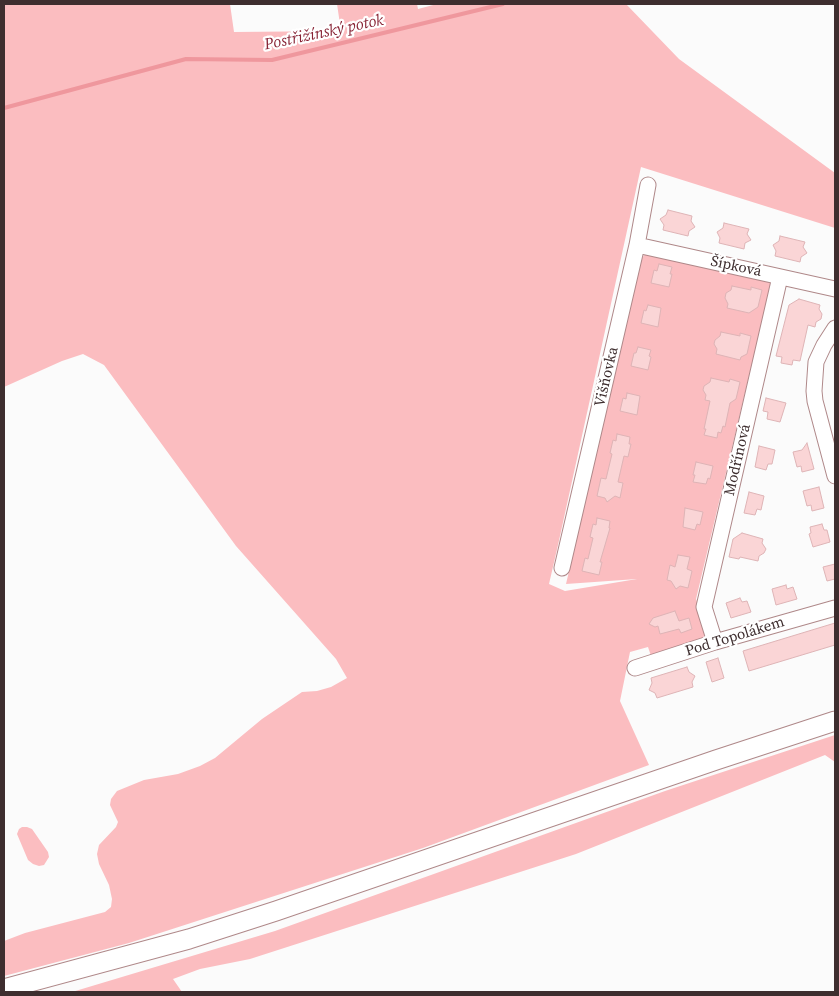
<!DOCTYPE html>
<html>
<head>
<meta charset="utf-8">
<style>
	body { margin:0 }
	#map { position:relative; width:839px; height:996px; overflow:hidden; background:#fbfbfb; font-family:"Source Serif 4",serif }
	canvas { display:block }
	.frame { position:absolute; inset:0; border:5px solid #3e2e2f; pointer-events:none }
</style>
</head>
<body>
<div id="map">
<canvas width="839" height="996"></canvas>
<div class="frame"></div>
</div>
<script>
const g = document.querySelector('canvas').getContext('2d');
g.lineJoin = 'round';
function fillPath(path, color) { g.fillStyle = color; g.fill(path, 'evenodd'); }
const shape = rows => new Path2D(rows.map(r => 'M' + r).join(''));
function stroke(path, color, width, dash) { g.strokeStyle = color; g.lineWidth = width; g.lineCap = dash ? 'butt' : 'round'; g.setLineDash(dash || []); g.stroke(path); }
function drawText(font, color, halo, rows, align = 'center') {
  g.font = font + ' "Source Serif 4",serif'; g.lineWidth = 4.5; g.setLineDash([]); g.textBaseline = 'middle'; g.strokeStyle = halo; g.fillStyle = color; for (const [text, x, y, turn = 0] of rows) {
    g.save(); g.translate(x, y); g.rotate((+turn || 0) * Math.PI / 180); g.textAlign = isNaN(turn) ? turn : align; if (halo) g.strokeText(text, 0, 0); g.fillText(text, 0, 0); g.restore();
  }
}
fillPath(shape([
	[4,4,230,4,234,32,341,31,337,4,417,4,418,9,437,4,626,4,679,59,835,173,835,228,641,167,558,545,549,584,565,591,637,579,566,584,642,258,646,253,772,279,696,599,706,631,703,638,651,656,648,647,630,652,620,701,649,765,423,848,129,943,4,976,4,941,25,933,105,912,111,907,112,899,109,885,99,864,97,854,99,845,116,827,118,822,110,805,111,799,117,791,144,780,178,774,200,766,215,758,262,719,302,692,317,691,331,687,347,678,336,659,236,546,104,365,83,354,62,361,4,387],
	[835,735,835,762,825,755,576,854,250,959,200,969,173,979,182,992,72,992,275,931,665,791],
	[22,827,27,827,32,829,48,852,49,857,44,865,39,866,33,864,28,860,17,834,19,829]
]), '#fbbdc0');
stroke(shape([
	[4,108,186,59,272,60,503,4]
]), '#ef979d', 4);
const building = shape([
	[668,210,692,216,691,221,695,227,689,231,688,236,663,230,664,225,660,219,666,215,668,210],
	[724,223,749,229,747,234,751,240,745,243,744,249,719,243,720,238,717,232,723,228,724,223],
	[780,236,805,242,803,247,807,253,801,257,800,262,775,256,776,251,773,245,779,241,780,236],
	[659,264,672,267,670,274,672,274,669,287,651,283,654,270,657,271,659,264],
	[732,286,751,290,751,287,762,290,758,307,749,313,727,308,728,304,725,298,726,293,731,290,732,286],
	[799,299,820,305,819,309,822,314,821,319,816,322,815,327,808,325,800,361,793,360,792,365,781,363,782,357,776,356,789,305,799,299],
	[648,305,661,308,658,327,641,323,644,310,646,311,648,305],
	[721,332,740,336,740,333,751,336,747,354,741,357,740,360,716,354,717,349,714,344,715,340,720,336,721,332],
	[638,347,651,350,649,356,651,357,648,370,631,366,634,353,636,353,638,347],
	[711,378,729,382,730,379,740,382,736,399,730,403,725,427,723,426,721,433,718,432,717,438,704,435,706,429,704,429,710,401,705,400,706,395,703,390,704,386,710,382,711,378],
	[627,393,640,396,637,415,620,411,623,398,626,399,627,393],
	[766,398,786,403,780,422,767,419,768,412,763,411,766,398],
	[617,434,630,437,629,444,631,444,628,457,624,456,618,482,623,483,620,498,615,496,607,502,605,498,597,496,601,478,606,479,612,454,610,453,613,440,616,441,617,434],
	[807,443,814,469,802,472,801,466,797,467,793,452,802,450,807,443],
	[759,446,775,450,772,464,768,464,766,470,755,467,759,446],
	[696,462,713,466,710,479,708,478,706,484,693,482,695,475,693,475,696,462],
	[819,487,824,508,812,511,811,505,807,506,803,491,819,487],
	[749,492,764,496,761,510,757,509,755,515,744,513,749,492],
	[685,508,703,512,700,525,697,524,695,530,683,527,685,508],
	[597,518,610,521,609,528,610,528,600,562,602,562,599,575,582,571,585,558,588,559,593,538,590,537,593,524,596,525,597,518],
	[822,524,824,530,827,530,830,542,813,547,809,534,811,533,810,527,822,524],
	[742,533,763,539,762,543,766,549,764,553,759,556,758,561,740,557,739,559,729,557,733,539,742,533],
	[678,555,690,557,687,569,692,571,688,588,680,586,676,589,671,581,667,580,670,565,675,567,678,555],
	[835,564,835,579,827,581,823,567,835,564],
	[786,585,787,589,793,587,797,599,776,605,772,589,786,585],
	[740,598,742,602,747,601,751,612,731,618,726,603,740,598],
	[675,611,679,621,689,618,692,629,681,633,679,629,660,634,658,626,655,627,649,624,653,618,675,611],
	[835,623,835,645,749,671,743,651,835,623],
	[718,658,724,678,712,682,706,662,718,658],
	[687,667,689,672,695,676,692,682,693,687,657,698,655,693,649,690,652,683,651,678,687,667]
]);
fillPath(building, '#fad5d6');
stroke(building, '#deb4b6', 1);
const minor = shape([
	[637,245,835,289],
	[835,328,824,345,816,362,814,391,815,401,835,476],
	[562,568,637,245,648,185],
	[715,642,704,607,780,277],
	[635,668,715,642,835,608]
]);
const major = shape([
	[4,989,189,939,276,911,716,760,835,721]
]);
stroke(minor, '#af8889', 17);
stroke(major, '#af8889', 21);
stroke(minor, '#fff', 15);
stroke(major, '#fff', 19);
drawText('15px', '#3e2e2f', '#fff', [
	["Šípková",736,267,12],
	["Višňovka",607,377,-77],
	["Modřínová",738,460,-77],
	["Pod Topolákem",735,637,-17]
]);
drawText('italic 16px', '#872234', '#fff', [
	["Postřižínský potok",324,33,-12]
]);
</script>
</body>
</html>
